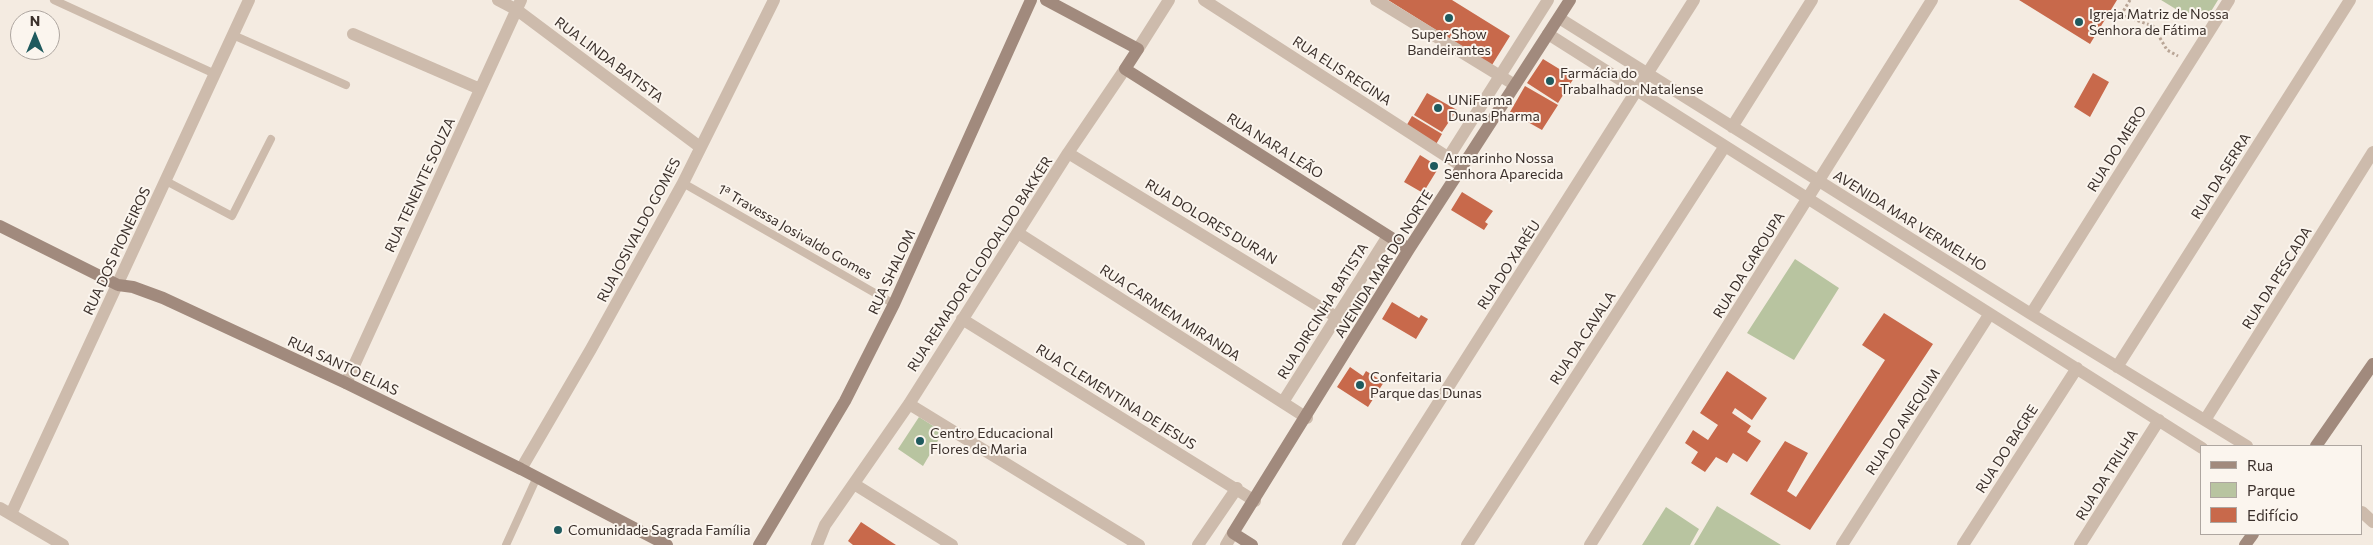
<!DOCTYPE html>
<html>
<head>
<meta charset="utf-8">
<style>
	body { margin:0 }
	#map { position:relative; width:2373px; height:545px; overflow:hidden; background:#f4ebe1; font-family:Commissioner,sans-serif }
	canvas { display:block }
	.legend { position:absolute; left:2200px; top:445px; width:162px; height:90px; box-sizing:border-box; background:#fbf5ee; border:1px solid #aea6a0; margin:0; padding:6px 9px; list-style:none; font-size:15px; color:#3b302b }
	.legend li { display:flex; align-items:center; gap:10px; height:25px }
	.legend b { width:25px; border:1px solid #aea6a0 }
	.north { position:absolute; left:10px; top:10px; width:50px; height:50px; box-sizing:border-box; background:#fbf5ee; border:1px solid #aea6a0; border-radius:50%; rotate:0deg; font-size:14px; font-weight:700; line-height:20px; text-align:center; color:#3b302b }
	.north::after { content:''; display:block; margin:auto; width:18px; height:22px; background:#1f5a5e; clip-path:polygon(50% 0,100% 100%,50% 72%,0 100%) }
</style>
</head>
<body>
<div id="map">
<canvas width="2373" height="545"></canvas>
<ul class="legend">
<li><b style="height:6px;background:#a18a7d"></b>Rua</li>
<li><b style="height:14px;background:#b8c4a0"></b>Parque</li>
<li><b style="height:14px;background:#c8694b"></b>Edifício</li>
</ul>
<div class="north">N</div>
</div>
<script>
const g = document.querySelector('canvas').getContext('2d');
g.lineJoin = 'round';
function fillPath(path, color) { g.fillStyle = color; g.fill(path, 'evenodd'); }
const shape = rows => new Path2D(rows.map(r => 'M' + r).join(''));
function stroke(path, color, width, dash) { g.strokeStyle = color; g.lineWidth = width; g.lineCap = dash ? 'butt' : 'round'; g.setLineDash(dash || []); g.stroke(path); }
function drawText(font, color, halo, rows, align = 'center') {
  g.font = font + ' Commissioner,sans-serif'; g.lineWidth = 4; g.setLineDash([]); g.textBaseline = 'middle'; g.strokeStyle = halo; g.fillStyle = color; for (const [text, x, y, turn = 0] of rows) {
    g.save(); g.translate(x, y); g.rotate((+turn || 0) * Math.PI / 180); g.textAlign = isNaN(turn) ? turn : align; if (halo) g.strokeText(text, 0, 0); g.fillText(text, 0, 0); g.restore();
  }
}
fillPath(shape([
	[2161,0,2218,0,2210,13,2203,16,2179,11],
	[1795,259,1839,288,1794,360,1747,333],
	[919,417,943,432,923,466,898,449],
	[1717,506,1781,545,1694,545],
	[1666,507,1699,529,1690,545,1642,545]
]), '#b8c4a0');
fillPath(shape([
	[1388,0,1452,0,1510,36,1492,65],
	[2019,0,2117,0,2090,44],
	[1543,59,1574,78,1558,103,1527,83],
	[2093,73,2109,82,2090,117,2074,107],
	[1525,86,1558,105,1542,130,1510,112],
	[1427,93,1457,110,1442,132,1414,115],
	[1412,116,1442,134,1435,146,1405,128],
	[1420,155,1439,167,1423,193,1404,182],
	[1462,192,1493,211,1485,222,1488,224,1484,230,1451,210],
	[1392,302,1419,318,1421,315,1428,319,1416,339,1382,319],
	[1884,313,1933,344,1810,530,1750,494,1785,441,1808,453,1787,491,1796,497,1885,360,1862,345],
	[1350,367,1363,376,1366,371,1384,382,1368,407,1337,387],
	[1727,371,1767,398,1752,420,1735,408,1732,413,1751,426,1747,432,1761,441,1747,462,1733,453,1727,463,1716,457,1705,472,1691,463,1698,452,1685,443,1693,430,1708,440,1718,425,1700,413],
	[861,522,896,545,853,545,848,541]
]), '#c8694b');
stroke(shape([
	[2130,0,2121,15,2153,26,2167,50,2178,56]
]), '#b9a596', 3, [2.5, 2.5]);
stroke(shape([
	[54,0,215,74],
	[233,35,346,85],
	[166,181,232,216,271,139],
	[683,183,894,304],
	[506,545,537,477]
]), '#cdbbac', 8);
stroke(shape([
	[498,0,517,10,700,147],
	[1204,0,1463,167],
	[1376,0,1515,85],
	[1559,18,2031,314,2247,446],
	[353,34,480,89],
	[1548,34,2202,448],
	[1138,49,1169,0],
	[1732,127,1812,0],
	[1068,153,1338,318],
	[1448,158,1548,0],
	[1018,233,1307,418],
	[2031,314,2229,0],
	[962,319,1255,501],
	[2117,367,2350,0],
	[346,383,521,0],
	[1283,402,1388,236],
	[909,404,1139,545],
	[2205,420,2373,152],
	[521,469,591,349,683,183,774,0],
	[854,484,952,545],
	[0,508,63,545],
	[2362,512,2373,522],
	[11,514,249,0],
	[817,545,825,525,909,404,1068,153,1125,69],
	[1198,545,1237,488],
	[1226,545,1233,533],
	[1348,545,1694,0],
	[1467,545,1725,146],
	[1590,545,1932,0],
	[1842,545,1989,315],
	[1963,545,2077,368],
	[2080,545,2159,420]
]), '#cdbbac', 12);
stroke(shape([
	[1046,0,1138,49,1125,69,1409,249],
	[0,226,118,285,133,287,163,298,346,383,521,469,667,545],
	[2316,446,2373,364],
	[759,545,845,401,894,304,1031,0],
	[1252,545,1233,533,1409,249,1570,0],
	[2245,545,2253,534]
]), '#a18a7d', 12);
for (const [x, y, r, color] of [
	[1449,18,5,"#1f5a5e"],
	[2079,22,5,"#1f5a5e"],
	[1550,81,5,"#1f5a5e"],
	[1438,108,5,"#1f5a5e"],
	[1434,166,5,"#1f5a5e"],
	[1360,385,5,"#1f5a5e"],
	[920,441,5,"#1f5a5e"],
	[558,530,5,"#1f5a5e"]
]) { const dot = new Path2D(); dot.arc(x, y, r, 0, 2 * Math.PI); g.fillStyle = color; g.fill(dot); stroke(dot, '#fbf5ee', 2); }
drawText('14px', '#3b302b', '#fbf5ee', [
	["Igreja Matriz de Nossa",2089,14],
	["Senhora de Fátima",2089,30],
	["Super Show",1449,34,"center"],
	["Bandeirantes",1449,50,"center"],
	["Farmácia do",1560,73],
	["Trabalhador Natalense",1560,89],
	["UNiFarma",1448,100],
	["Dunas Pharma",1448,116],
	["Armarinho Nossa",1444,158],
	["Senhora Aparecida",1444,174],
	["Confeitaria",1370,377],
	["Parque das Dunas",1370,393],
	["Centro Educacional",930,433],
	["Flores de Maria",930,449],
	["Comunidade Sagrada Família",568,530]
], 'left');
drawText('14px', '#3b302b', '#fbf5ee', [
	["RUA LINDA BATISTA",609,60,37],
	["RUA ELIS REGINA",1342,71,33],
	["RUA NARA LEÃO",1275,146,32],
	["RUA DO MERO",2117,149,-58],
	["RUA DA SERRA",2221,176,-58],
	["RUA TENENTE SOUZA",420,185,-65],
	["AVENIDA MAR VERMELHO",1910,221,32],
	["RUA DOLORES DURAN",1211,222,31],
	["RUA JOSIVALDO GOMES",639,230,-62],
	["1ª Travessa Josivaldo Gomes",795,232,30],
	["RUA DOS PIONEIROS",117,251,-65],
	["RUA REMADOR CLODOALDO BAKKER",980,264,-57],
	["AVENIDA MAR DO NORTE",1384,264,-58],
	["RUA DO XARÉU",1509,265,-57],
	["RUA DA GAROUPA",1749,265,-58],
	["RUA SHALOM",892,272,-65],
	["RUA DA PESCADA",2277,278,-58],
	["RUA DIRCINHA BATISTA",1323,311,-58],
	["RUA CARMEM MIRANDA",1170,313,33],
	["RUA DA CAVALA",1583,338,-57],
	["RUA SANTO ELIAS",343,366,25],
	["RUA CLEMENTINA DE JESUS",1116,397,32],
	["RUA DO ANEQUIM",1903,422,-57],
	["RUA DO BAGRE",2007,449,-57],
	["RUA DA TRILHA",2107,475,-58]
]);
</script>
</body>
</html>
